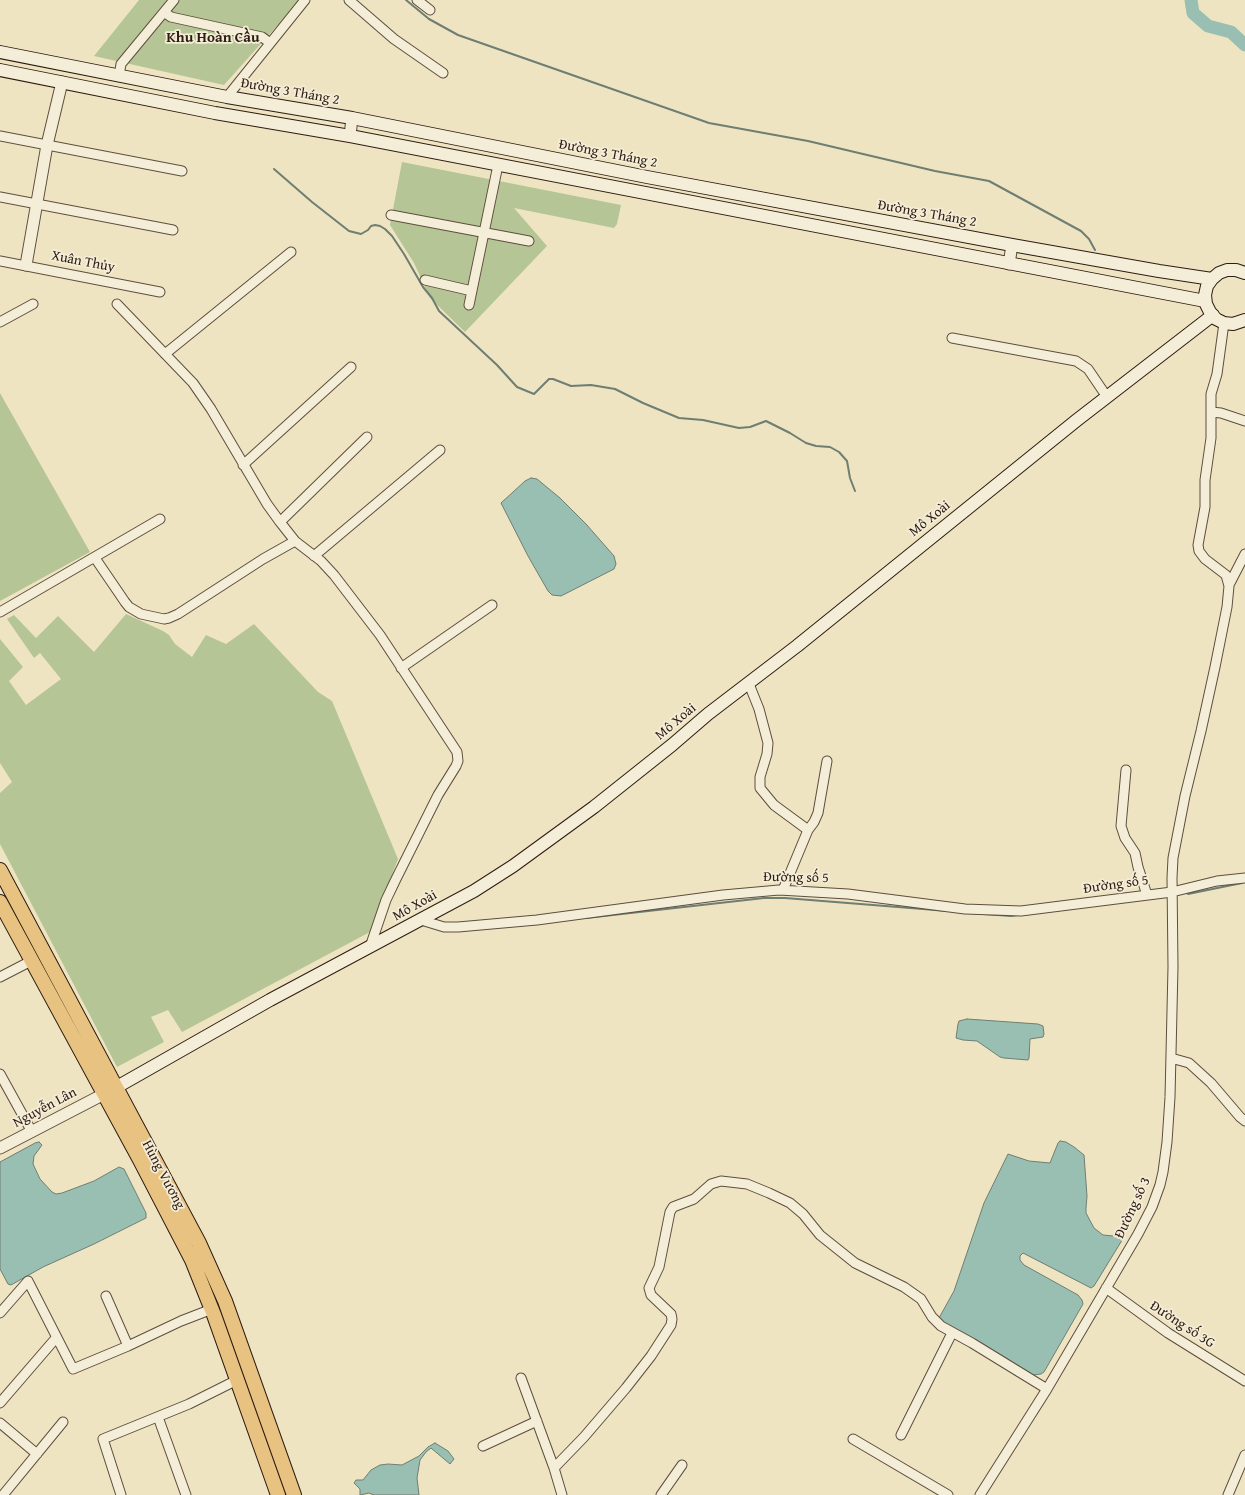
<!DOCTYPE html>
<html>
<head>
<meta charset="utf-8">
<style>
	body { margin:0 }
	canvas { display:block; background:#eee4c2 }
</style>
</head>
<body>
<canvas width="1245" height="1495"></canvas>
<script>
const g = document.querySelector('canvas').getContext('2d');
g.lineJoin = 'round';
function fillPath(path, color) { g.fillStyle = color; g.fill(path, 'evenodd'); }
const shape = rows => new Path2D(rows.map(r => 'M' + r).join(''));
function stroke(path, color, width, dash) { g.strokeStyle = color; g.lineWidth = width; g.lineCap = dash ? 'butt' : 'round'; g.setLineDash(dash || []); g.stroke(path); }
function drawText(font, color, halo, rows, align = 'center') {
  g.font = font + ' "Gentium Book Plus",serif'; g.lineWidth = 3.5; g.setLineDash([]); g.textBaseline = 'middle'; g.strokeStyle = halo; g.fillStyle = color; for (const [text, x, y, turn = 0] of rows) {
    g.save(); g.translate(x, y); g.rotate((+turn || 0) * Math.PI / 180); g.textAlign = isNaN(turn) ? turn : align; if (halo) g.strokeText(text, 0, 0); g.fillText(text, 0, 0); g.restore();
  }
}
fillPath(shape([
	[139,0,300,0,224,85,94,56],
	[402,162,621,205,617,224,614,228,514,208,547,246,465,332,430,298,414,263,390,225],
	[0,393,90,552,0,601],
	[126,614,163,631,169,635,175,644,192,657,206,635,226,644,254,624,318,692,332,701,398,859,370,932,182,1032,168,1010,151,1017,164,1042,117,1067,0,844,0,793,12,782,0,763,0,639,23,667,9,681,26,705,61,679,40,653,34,658,7,619,14,615,36,638,58,616,94,652]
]), '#b6c595');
const water = shape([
	[531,478,537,479,560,498,586,524,614,556,616,564,614,569,561,596,552,595,548,591,528,556,501,503,525,481,531,478],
	[967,1019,1038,1024,1043,1026,1044,1034,1043,1037,1030,1039,1029,1058,1028,1060,1004,1058,1000,1057,977,1041,963,1040,956,1038,958,1024,959,1021,967,1019],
	[1060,1141,1066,1142,1074,1147,1084,1155,1087,1196,1086,1208,1086,1213,1094,1228,1103,1235,1124,1237,1094,1286,1091,1288,1023,1253,1020,1256,1020,1260,1024,1265,1078,1295,1082,1300,1083,1304,1044,1372,1041,1374,1032,1375,1001,1355,944,1326,939,1318,954,1291,984,1203,1008,1154,1029,1161,1050,1163,1058,1143,1060,1141],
	[39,1142,42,1145,34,1156,33,1164,40,1179,52,1192,56,1194,62,1193,94,1181,119,1167,124,1169,146,1213,146,1218,94,1244,43,1267,11,1285,8,1284,0,1269,0,1162,35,1143,39,1142],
	[435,1443,448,1451,454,1459,450,1464,431,1448,426,1452,420,1460,417,1478,419,1495,374,1495,369,1493,360,1495,360,1489,354,1483,356,1480,363,1480,371,1470,380,1465,388,1464,402,1465,419,1456,428,1447,435,1443]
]);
fillPath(water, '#99bfb2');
stroke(water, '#6e7e72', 1);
stroke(shape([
	[406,0,429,19,458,35,709,123,808,141,935,171,989,181,1081,231,1089,239,1095,250],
	[274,169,312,202,349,231,361,234,368,230,371,226,375,225,380,226,385,229,392,236,404,254,423,287,432,298,439,311,497,365,517,387,534,394,549,379,553,379,571,386,591,385,615,389,643,403,679,418,703,420,739,428,750,427,766,421,790,433,806,443,816,446,830,447,839,452,847,461,850,478,855,491],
	[1188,894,1242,883],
	[984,914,1011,916,1018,915],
	[586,918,764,898,785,898,948,911]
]), '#6e7e72', 2);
stroke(shape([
	[1191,0,1193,13,1208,26,1231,32,1245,45]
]), '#99bfb2', 13);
const minor = shape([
	[349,0,394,39,443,73],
	[417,0,430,10],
	[164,12,171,17,262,37,270,43],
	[119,76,121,64,174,0],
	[227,97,305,0],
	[0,136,182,171],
	[0,197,173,230],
	[391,215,529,241],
	[0,261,160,292],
	[425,280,472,291],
	[117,304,193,383,211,409,267,504,280,522,295,541,321,561,334,575,380,635,457,752,458,761,456,766,438,795,396,879,386,900,370,947],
	[469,305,498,165],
	[0,322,33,304],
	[952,338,1076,361,1088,369,1107,397],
	[165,354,291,252],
	[1211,412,1221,413,1245,421],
	[243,465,351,367],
	[280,522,367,437],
	[314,556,440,450],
	[95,558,125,602,129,607,141,614,164,619,169,618,178,614,263,559,295,541],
	[1229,585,1245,554],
	[0,612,160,519],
	[401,668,492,605],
	[749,684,759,709,768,743,767,754,760,777,760,788,774,805,808,830],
	[1126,770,1121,826,1125,838,1135,853,1138,867,1147,895],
	[783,890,808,830,814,822,818,813,827,761],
	[421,920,444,927,458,927,537,920,723,895,779,890,848,894,965,909,1021,911,1172,892,1217,881,1245,878],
	[0,977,31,961],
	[1171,1058,1189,1063,1211,1083,1240,1117,1245,1121],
	[0,1074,32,1132],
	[1106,1288,1168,1333,1245,1381],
	[0,1313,28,1281,73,1369,128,1346,106,1296],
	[128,1346,181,1321,212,1309],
	[521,1378,554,1468,562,1495],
	[0,1403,56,1338],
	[158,1417,186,1495],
	[0,1423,37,1454],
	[901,1435,952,1333],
	[853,1439,948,1495],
	[483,1446,537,1421],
	[554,1468,584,1437,626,1388,651,1356,671,1325,672,1319,671,1314,651,1295,649,1288,659,1267,670,1212,673,1207,694,1199,711,1184,721,1181,747,1184,769,1193,790,1203,803,1214,820,1235,855,1263,904,1287,921,1299,932,1317,941,1326,972,1343,1047,1389],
	[3,1495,63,1422],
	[121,1495,103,1439,189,1404,237,1380],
	[661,1495,682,1465],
	[980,1495,1047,1389,1138,1234,1152,1207,1160,1185,1163,1172,1167,1142,1170,1097,1173,967,1172,878,1173,858,1185,796,1201,731,1215,667,1227,607,1229,586,1226,575,1205,559,1199,551,1198,545,1205,507,1205,480,1211,438,1211,394,1217,374,1224,323],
	[1228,1495,1245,1455]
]);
const tertiary = shape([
	[350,136,352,118],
	[1009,264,1012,245],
	[26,265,47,145,62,82],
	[0,1148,104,1094]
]);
const secondary = shape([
	[0,52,227,97,352,118,647,177,1012,245,1159,271,1212,279],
	[0,70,215,113,350,136,1205,301],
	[1245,273,1236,270,1227,270,1219,273,1212,279,1207,286,1205,295,1206,304,1210,312,1216,319,1224,323,1233,324,1245,320],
	[108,1092,270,1000,474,891,513,866,594,807,672,745,708,714,797,646,1077,420,1213,315]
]);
const primary = shape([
	[0,870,199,1243,225,1301,294,1495],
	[0,902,140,1160,192,1260,214,1315,278,1495]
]);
stroke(minor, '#5e4e3e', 11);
stroke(tertiary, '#5e4e3e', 13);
stroke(secondary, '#2e1c12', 14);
stroke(primary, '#2e1c12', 16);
stroke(minor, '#f4edd7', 9);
stroke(tertiary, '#f4edd7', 11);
stroke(secondary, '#f4edd7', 12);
stroke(primary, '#e7c281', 14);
drawText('14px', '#2e1c12', '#f4edd7', [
	["Đường 3 Tháng 2",290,92,10],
	["Đường 3 Tháng 2",608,154,11],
	["Đường 3 Tháng 2",927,214,10],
	["Xuân Thủy",83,262,11],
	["Mô Xoài",930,519,-39],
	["Mô Xoài",676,722,-40],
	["Đường số 5",796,878,1],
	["Đường số 5",1116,885,-8],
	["Mô Xoài",415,906,-29],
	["Nguyễn Lân",45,1108,-28],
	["Hùng Vương",163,1175,62],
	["Đường số 3",1133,1208,-65],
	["Đường số 3G",1182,1325,33]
]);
drawText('bold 15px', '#2e1c12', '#f4edd7', [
	["Khu Hoàn Cầu",213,38]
]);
</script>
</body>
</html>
